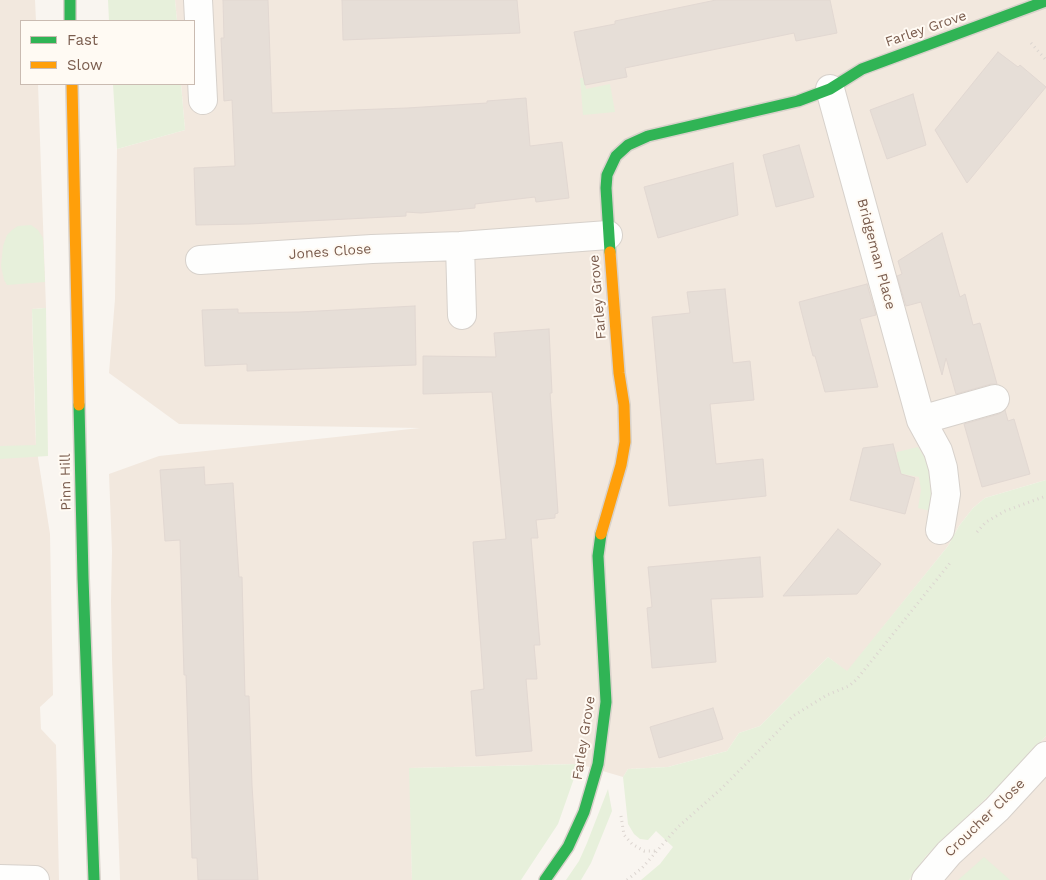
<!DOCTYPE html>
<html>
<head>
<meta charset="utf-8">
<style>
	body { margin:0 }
	#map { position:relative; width:1046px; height:880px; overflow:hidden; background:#f9f5f0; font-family:"Work Sans",sans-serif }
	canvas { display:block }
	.legend { position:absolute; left:20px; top:20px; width:175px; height:65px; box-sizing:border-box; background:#fffaf3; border:1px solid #cabbb1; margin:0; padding:6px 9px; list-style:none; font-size:15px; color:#7a5c4d }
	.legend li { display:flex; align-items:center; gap:10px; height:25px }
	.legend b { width:25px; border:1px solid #cabbb1 }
</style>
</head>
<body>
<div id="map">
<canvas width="1046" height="880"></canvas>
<ul class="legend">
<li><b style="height:6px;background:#30b455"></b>Fast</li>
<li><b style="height:6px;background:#ff9f0a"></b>Slow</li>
</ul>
</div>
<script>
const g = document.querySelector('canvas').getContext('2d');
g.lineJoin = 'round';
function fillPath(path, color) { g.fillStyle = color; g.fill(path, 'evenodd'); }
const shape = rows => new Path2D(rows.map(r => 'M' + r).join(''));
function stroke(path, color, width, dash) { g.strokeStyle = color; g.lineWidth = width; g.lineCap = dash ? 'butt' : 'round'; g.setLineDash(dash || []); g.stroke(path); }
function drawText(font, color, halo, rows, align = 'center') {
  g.font = font + ' "Work Sans",sans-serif'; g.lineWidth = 4; g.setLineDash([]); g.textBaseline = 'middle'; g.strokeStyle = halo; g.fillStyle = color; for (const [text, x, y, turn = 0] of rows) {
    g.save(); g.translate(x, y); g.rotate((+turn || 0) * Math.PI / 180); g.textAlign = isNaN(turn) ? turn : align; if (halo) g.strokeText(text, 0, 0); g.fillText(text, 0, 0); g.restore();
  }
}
fillPath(shape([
	[0,0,35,0,36,21,21,21,21,84,38,84,46,308,32,309,34,389,36,445,50,534,53,695,40,707,41,729,56,745,59,880,0,880],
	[175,0,1046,0,1046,480,985,498,973,508,959,526,948,546,847,672,828,657,760,726,739,733,727,751,668,767,628,769,623,777,579,764,410,768,412,880,120,880,112,659,111,601,112,551,109,474,159,456,420,428,179,424,109,373,115,299,117,149,185,130,181,84,194,84,194,21,177,21],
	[1046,736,1046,880,909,880,926,856,1005,780]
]), '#f2e8de');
fillPath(shape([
	[108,0,175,0,177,21,109,21],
	[580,78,584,78,586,89,610,84,615,112,583,115],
	[113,84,181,84,185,130,117,149],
	[31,225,38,230,43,238,45,282,7,285,4,280,1,266,3,246,7,235,12,230,18,226],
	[46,308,48,456,0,459,0,446,36,445,32,309],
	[918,447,927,461,930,474,932,489,930,511,918,508,921,490,919,477,892,472,897,452],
	[1046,480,1046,736,1005,780,926,856,909,880,641,880,660,864,673,847,656,831,648,840,640,839,634,834,628,824,623,777,628,769,668,767,727,751,739,733,760,726,828,657,847,671,948,546,959,526,973,508,985,498],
	[579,764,558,824,521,880,412,880,409,768],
	[608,789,612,811,591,863,581,880,566,880,579,861,587,843],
	[984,857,1010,880,958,880,974,866]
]), '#e7f0db');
const building = shape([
	[223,0,268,0,272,113,407,108,487,103,487,101,526,98,530,146,562,142,569,198,536,202,535,197,475,204,475,208,421,213,406,212,406,216,249,224,196,225,194,168,235,166,232,100,224,101,221,38,224,38,223,0],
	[342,0,517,0,520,33,343,40,342,0],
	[716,0,830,0,837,33,796,41,794,33,625,68,627,77,585,85,574,32,615,24,615,21,716,0],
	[998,52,1018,67,1020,65,1046,87,967,183,935,130,998,52],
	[913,94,926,145,887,159,870,110,913,94],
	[799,145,814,197,776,207,763,155,799,145],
	[733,163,738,215,658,238,644,187,733,163],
	[942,233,960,297,965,294,973,325,980,323,997,384,991,384,956,394,946,358,942,375,921,302,906,306,897,276,902,274,898,261,942,233],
	[867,284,876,315,860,319,878,387,825,392,815,356,813,356,799,302,867,284],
	[725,289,733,363,750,361,754,400,710,404,716,464,763,459,766,496,669,506,652,317,690,313,687,292,725,289],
	[415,306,416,365,247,371,247,364,205,366,202,310,238,309,238,313,299,312,415,306],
	[549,329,552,393,550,393,558,513,555,514,555,518,536,520,538,538,531,538,540,645,534,645,537,679,526,679,532,751,476,756,471,691,484,689,473,542,506,539,492,392,423,394,423,356,496,357,494,333,549,329],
	[1005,410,1008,421,1014,419,1030,474,982,487,964,424,999,414,1005,410],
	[893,444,901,474,915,478,905,514,850,500,863,448,893,444],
	[204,467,205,485,233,483,239,577,242,577,245,696,249,696,252,785,258,880,198,880,197,858,192,858,186,675,184,675,180,540,165,541,160,470,204,467],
	[838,529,881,564,857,594,783,596,838,529],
	[760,557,763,597,711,599,716,662,652,668,647,608,652,607,648,567,760,557],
	[713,708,723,739,659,758,650,727,713,708]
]);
fillPath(building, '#e6ded7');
stroke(building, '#e2d8d2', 1);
const street = shape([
	[198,0,203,100],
	[830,89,921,420,938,451,943,468,946,494,940,530],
	[460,246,462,315],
	[200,260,372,249,460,246,608,235],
	[921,420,995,399],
	[0,879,35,880],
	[926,880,949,853,997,809,1046,756]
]);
const fast = shape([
	[70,0,70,21],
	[610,252,606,188,607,175,616,156,628,145,648,136,798,101,830,89,862,69,1046,1],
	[79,405,83,578,94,880],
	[545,880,568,847,584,812,598,764,606,702,598,556,601,534]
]);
const slow = shape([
	[72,84,79,405],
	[601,534,621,465,625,442,624,405,619,373,610,252]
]);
stroke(street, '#d7d1cb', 30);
stroke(fast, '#d9d2cb', 14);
stroke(slow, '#d9d2cb', 14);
stroke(shape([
	[1031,43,1046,60],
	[977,532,986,522,1005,511,1046,496],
	[621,816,624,835,632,844,644,851,655,851],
	[627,880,642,868,678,827,721,789,793,716,827,695,849,686,857,679,950,563]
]), '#dcd5d0', 3, [1, 4]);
stroke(street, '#fefefd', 28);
stroke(fast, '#30b455', 11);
stroke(slow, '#ff9f0a', 11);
drawText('14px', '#7a5c4d', '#fffaf3', [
	["Farley Grove",926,29,-19],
	["Jones Close",330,252,-4],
	["Bridgeman Place",876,254,75],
	["Farley Grove",598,297,-95],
	["Pinn Hill",66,482,-91],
	["Farley Grove",584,738,-81],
	["Croucher Close",985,818,-44]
]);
</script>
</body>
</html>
